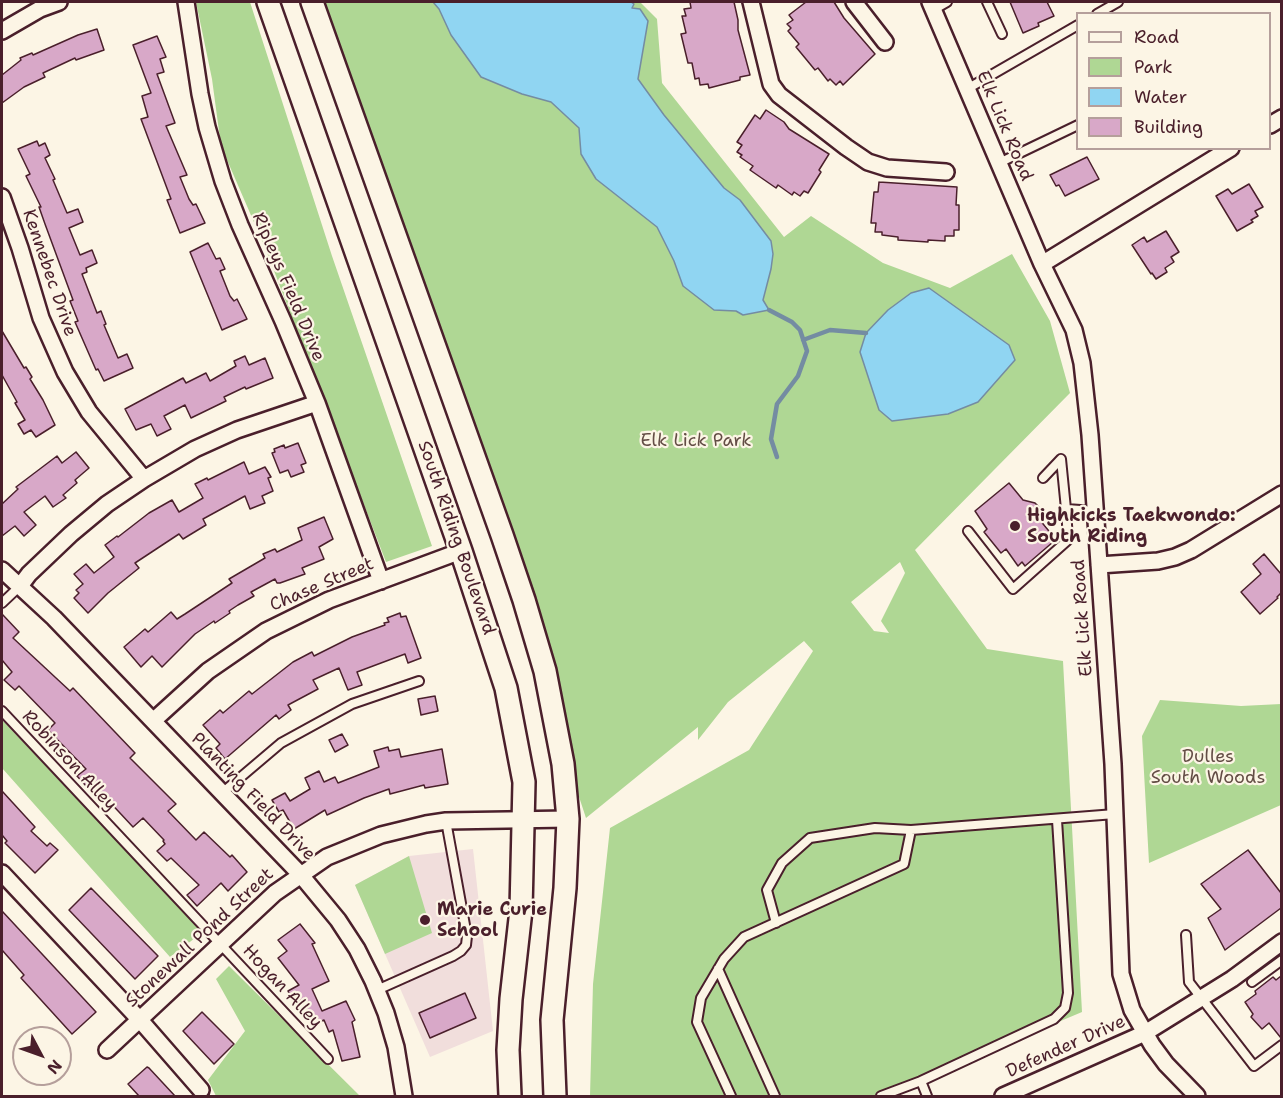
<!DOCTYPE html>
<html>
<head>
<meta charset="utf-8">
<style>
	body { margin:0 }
	#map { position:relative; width:1283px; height:1098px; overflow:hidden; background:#fcf5e5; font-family:"Shantell Sans",sans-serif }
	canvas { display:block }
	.frame { position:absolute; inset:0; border:3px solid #4a1f2b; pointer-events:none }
	.legend { position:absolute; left:1076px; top:12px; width:195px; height:138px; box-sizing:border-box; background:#fcf5e5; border:2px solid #b59f9b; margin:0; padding:8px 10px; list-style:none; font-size:18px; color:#4a1f2b }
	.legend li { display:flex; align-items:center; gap:12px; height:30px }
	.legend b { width:30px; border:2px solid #b59f9b }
	.north { position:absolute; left:12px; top:1026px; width:60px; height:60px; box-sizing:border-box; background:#fcf5e5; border:2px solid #b59f9b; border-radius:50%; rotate:131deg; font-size:16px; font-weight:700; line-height:24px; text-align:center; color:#4a1f2b }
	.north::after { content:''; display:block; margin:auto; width:21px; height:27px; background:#4a1f2b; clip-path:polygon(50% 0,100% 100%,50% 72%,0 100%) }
</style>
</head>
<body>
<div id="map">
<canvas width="1283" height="1098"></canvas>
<div class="frame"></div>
<ul class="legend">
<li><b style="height:8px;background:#fcf5e5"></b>Road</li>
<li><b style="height:16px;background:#afd794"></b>Park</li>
<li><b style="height:16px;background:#90d5f2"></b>Water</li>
<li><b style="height:16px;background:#d8a8c8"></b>Building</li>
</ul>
<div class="north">N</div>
</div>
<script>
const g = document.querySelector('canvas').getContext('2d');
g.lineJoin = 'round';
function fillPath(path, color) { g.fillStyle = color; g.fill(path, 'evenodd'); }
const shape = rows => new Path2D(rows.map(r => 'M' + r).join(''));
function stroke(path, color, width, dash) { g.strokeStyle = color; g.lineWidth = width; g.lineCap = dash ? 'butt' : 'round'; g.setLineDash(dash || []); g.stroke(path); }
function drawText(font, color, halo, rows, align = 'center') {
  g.font = font + ' "Shantell Sans",sans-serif'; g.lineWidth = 4.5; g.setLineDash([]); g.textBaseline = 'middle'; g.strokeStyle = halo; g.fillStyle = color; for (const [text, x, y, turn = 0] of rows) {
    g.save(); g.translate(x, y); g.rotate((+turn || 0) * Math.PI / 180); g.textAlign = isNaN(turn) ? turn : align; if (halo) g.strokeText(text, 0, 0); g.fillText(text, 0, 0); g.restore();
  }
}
fillPath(shape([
	[473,849,493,1031,430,1057,355,885,409,856]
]), '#f1dedc');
fillPath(shape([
	[196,2,250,2,332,256,432,546,386,562,266,250,221,146,212,79],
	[317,2,640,2,657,19,662,83,784,237,811,216,883,263,950,288,1012,254,1050,321,1070,393,915,550,987,649,1063,661,1082,1012,883,1096,590,1096,593,984,610,828,749,750,813,651,804,641,728,702,698,740,698,727,586,818],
	[900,562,905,573,881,621,889,633,874,631,851,602],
	[1160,700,1241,706,1281,704,1281,805,1149,863,1142,736],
	[2,720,203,932,170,957,2,768],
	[409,856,432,933,385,954,355,885],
	[229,966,360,1096,216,1096,208,1080,245,1031,216,979]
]), '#afd794');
const water = shape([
	[433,2,631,2,634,4,632,8,640,9,648,21,638,79,664,115,724,188,740,200,771,241,773,254,771,269,763,300,769,310,743,315,736,311,714,310,683,286,674,261,657,227,596,179,581,154,579,128,551,102,522,94,481,77,451,35,439,9,433,2],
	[929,288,1009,345,1015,360,978,402,948,414,892,421,879,410,860,352,866,333,888,310,911,293,929,288]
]);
fillPath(water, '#90d5f2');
stroke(water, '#748ca2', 1.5);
stroke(shape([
	[769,310,792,322,800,330,807,351,798,376,777,404,771,439,777,457],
	[803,340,830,330,866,333]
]), '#748ca2', 4.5);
const building = shape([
	[690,2,734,2,738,20,738,30,750,75,740,77,740,80,709,88,708,84,700,85,699,78,695,79,692,63,688,63,681,34,686,33,682,16,686,16,684,9,691,8,690,2],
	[806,2,834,2,844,18,875,54,843,85,840,81,836,85,830,79,828,81,818,68,815,70,796,47,799,44,788,31,791,28,787,24,793,20,789,15,806,2],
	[1010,2,1047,2,1054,16,1038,23,1039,26,1023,33,1010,2],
	[97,29,104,50,76,60,75,58,43,73,45,77,24,87,2,103,2,75,21,60,20,58,32,53,33,55,78,35,97,29],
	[157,36,166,57,160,59,164,72,157,74,175,123,166,126,187,175,180,177,189,199,193,205,196,204,205,223,180,233,167,200,171,199,141,119,148,117,142,96,151,93,133,45,157,36],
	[766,110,784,122,789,129,829,154,819,170,821,172,808,193,804,191,800,196,794,192,792,195,778,185,776,188,750,170,753,166,740,157,742,155,737,152,742,145,737,142,755,115,760,119,766,110],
	[37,141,39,146,45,143,50,155,45,158,55,179,53,180,67,213,78,209,83,222,69,228,80,255,92,250,97,263,86,268,87,272,82,274,97,313,101,311,106,324,104,325,118,358,127,354,133,368,104,381,98,369,96,370,75,322,78,321,70,301,73,300,45,224,39,207,41,207,26,176,30,174,18,149,37,141],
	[1087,157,1099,179,1065,196,1059,185,1056,186,1050,175,1087,157],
	[879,182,957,187,956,205,959,205,959,230,954,230,954,236,945,236,945,241,928,240,928,242,898,240,898,237,882,235,882,232,875,232,876,223,871,223,874,192,878,192,879,182],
	[1249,184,1263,207,1255,211,1258,216,1251,220,1253,222,1237,231,1216,196,1228,189,1232,194,1249,184],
	[1166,231,1179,252,1171,257,1174,262,1165,268,1167,272,1156,279,1152,273,1151,274,1132,245,1144,237,1147,242,1166,231],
	[208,243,216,259,220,258,225,269,220,271,230,296,234,301,237,299,247,319,222,330,190,252,208,243],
	[2,331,24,368,26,367,32,377,30,379,43,400,55,425,36,437,31,430,24,434,18,424,25,420,15,403,17,402,2,375,2,331],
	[245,356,249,365,265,358,273,378,246,389,245,387,224,397,226,401,191,418,185,405,164,416,171,429,157,436,151,424,136,430,125,409,183,378,186,383,206,373,210,381,236,366,234,361,245,356],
	[298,443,306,463,301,465,304,472,291,477,288,470,280,473,272,453,275,452,274,449,284,445,285,448,298,443],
	[76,452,89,468,75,480,77,483,63,495,66,498,53,507,45,496,24,512,36,525,24,536,15,526,2,536,2,504,18,489,16,487,57,456,62,463,76,452],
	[244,462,249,474,265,467,271,477,268,478,273,491,262,496,265,503,250,509,245,496,203,519,206,525,183,539,179,534,135,563,139,568,108,593,88,613,74,598,79,593,76,590,83,584,74,574,86,564,94,573,114,557,105,545,117,536,118,537,149,513,172,500,179,512,203,498,195,484,207,478,208,480,244,462],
	[1009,483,1023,500,1035,503,1040,508,1039,519,1053,536,1050,539,1053,542,1025,566,1022,562,1018,566,1006,549,1001,553,984,532,987,529,975,511,1009,483],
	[324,517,333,539,319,547,324,559,302,568,305,574,280,583,277,583,275,579,251,592,254,596,238,605,229,611,230,613,215,623,214,621,195,634,162,667,152,656,141,667,124,647,145,629,148,632,171,612,177,619,185,614,232,583,229,579,265,558,263,554,275,549,277,552,302,540,298,528,324,517],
	[1264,554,1281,574,1281,593,1277,597,1278,598,1260,614,1241,592,1261,574,1253,564,1264,554],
	[400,613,401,617,406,616,421,658,408,663,405,654,357,672,362,685,348,690,339,668,313,680,318,689,288,705,291,710,279,719,276,715,225,759,216,748,220,744,203,725,220,710,223,713,249,691,252,694,293,662,312,652,314,656,352,637,385,625,384,623,389,622,387,618,400,613],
	[2,614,19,632,13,638,70,691,73,688,135,753,130,758,176,804,168,811,196,840,204,832,230,857,232,855,247,872,228,891,221,883,197,906,187,895,199,885,171,858,167,861,157,851,165,844,163,841,164,840,143,818,133,827,92,783,87,787,77,776,86,769,48,730,55,723,19,686,15,690,4,680,12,672,2,660,2,614],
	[435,696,438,711,421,715,418,699,435,696],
	[342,734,348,745,335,752,329,740,342,734],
	[388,747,389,751,399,749,401,757,442,749,448,784,425,788,424,785,390,794,389,789,364,798,327,815,325,810,294,829,283,810,279,812,272,800,285,793,290,801,310,789,305,778,319,771,324,782,335,777,338,783,379,767,374,751,388,747],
	[2,791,35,827,31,831,47,846,50,843,58,850,35,873,5,843,7,841,2,835,2,791],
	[1248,850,1281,893,1281,908,1225,950,1208,918,1221,909,1201,884,1248,850],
	[91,888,158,956,135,979,69,910,91,888],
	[2,911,96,1012,72,1034,21,978,24,975,2,950,2,911],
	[300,924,315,943,312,944,329,981,312,989,322,1011,346,1001,355,1020,352,1022,360,1057,342,1061,333,1030,329,1032,324,1020,312,1025,301,1000,294,1004,288,991,299,985,278,958,287,951,278,940,300,924],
	[1281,976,1281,1038,1269,1023,1262,1029,1251,1017,1253,1014,1245,1002,1256,994,1255,991,1273,977,1276,980,1281,976],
	[465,993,476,1018,430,1038,419,1013,465,993],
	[202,1012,234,1044,214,1064,183,1031,202,1012],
	[147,1067,149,1068,175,1096,139,1096,128,1084,147,1067]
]);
fillPath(building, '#d8a8c8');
stroke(building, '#4a1f2b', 1.5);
const lane = shape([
	[987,2,1002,34],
	[933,10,947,2],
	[1097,14,1118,2],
	[967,89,1078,25],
	[999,163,1078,125],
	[1043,478,1061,459,1066,509,1095,511],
	[968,531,1013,589,1068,540,1066,509],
	[2,603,20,586],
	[2,711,328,1059],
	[222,793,281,743,352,704,419,681],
	[776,923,767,890,782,863,810,838,875,828,911,830],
	[1186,935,1189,982,1254,1066,1282,1045],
	[718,969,775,1096],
	[1252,982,1282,960],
	[377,990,453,956,461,951,466,945,467,936,446,821],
	[921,1081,1054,1019,1065,1008,1068,993,1057,820],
	[731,1096,697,1022,701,998,724,959,744,937,904,864,911,830,1115,814],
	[881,1096,921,1081,927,1096]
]);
const street = shape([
	[186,2,200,94,207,127,223,181,240,225,283,321,317,403,381,581],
	[751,2,771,84,779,95,846,147,868,162,887,168,946,172],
	[854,2,885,42],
	[930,2,1042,264,1074,330,1082,363,1090,435,1113,764,1121,974,1132,1010,1152,1045,1166,1064,1197,1096],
	[2,31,40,9,59,2],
	[1270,125,1282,118],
	[2,197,20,248,41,318,65,372,89,412,144,479],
	[1042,264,1231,148],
	[1099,565,1158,561,1175,557,1191,550,1282,494],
	[2,570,54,618,153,721,300,874,338,920,357,949,373,981,386,1013,396,1047,404,1096],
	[20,586,29,574,71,534,107,504,144,479,195,449,237,430,317,403],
	[153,721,208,671,266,631,329,600,461,551],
	[2,873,140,1020,201,1090],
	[107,1050,275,893,327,857,381,835,426,824,446,821,568,819],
	[1003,1096,1145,1033,1232,979,1282,942]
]);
const secondary = shape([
	[268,2,461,551,506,688,524,782,521,910,511,999,508,1050,510,1096],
	[312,2,502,535,524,600,545,671,563,764,568,819,565,888,552,1020,555,1096]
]);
stroke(lane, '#4a1f2b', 12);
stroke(street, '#4a1f2b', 20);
stroke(secondary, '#4a1f2b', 26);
stroke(lane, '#fcf5e5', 8);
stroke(street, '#fcf5e5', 15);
stroke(secondary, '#fcf5e5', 21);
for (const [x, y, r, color] of [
	[1015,526,6,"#4a1f2b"],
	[425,920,6,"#4a1f2b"]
]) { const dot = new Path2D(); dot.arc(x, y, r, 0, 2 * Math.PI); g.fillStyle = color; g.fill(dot); stroke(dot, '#fcf5e5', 2); }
drawText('18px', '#4a1f2b', '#fcf5e5', [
	["Elk Lick Road",1004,126,67],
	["Kennebec Drive",49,273,71],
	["Ripleys Field Drive",288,287,67],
	["South Riding Boulevard",456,538,71],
	["Chase Street",322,585,-23],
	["Elk Lick Road",1083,618,-94],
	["Robinson Alley",69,761,47],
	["Planting Field Drive",253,797,46],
	["Stonewall Pond Street",200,938,-43],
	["Hogan Alley",282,987,47],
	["Defender Drive",1066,1047,-24]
]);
drawText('18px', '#634d45', '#fcf5e5', [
	["Elk Lick Park",696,441],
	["Dulles",1208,757],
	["South Woods",1208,778]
]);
drawText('bold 18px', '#4a1f2b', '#fcf5e5', [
	["Highkicks Taekwondo:",1027,516],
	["South Riding",1027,537],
	["Marie Curie",437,910],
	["School",437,931]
], 'left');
</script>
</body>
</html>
